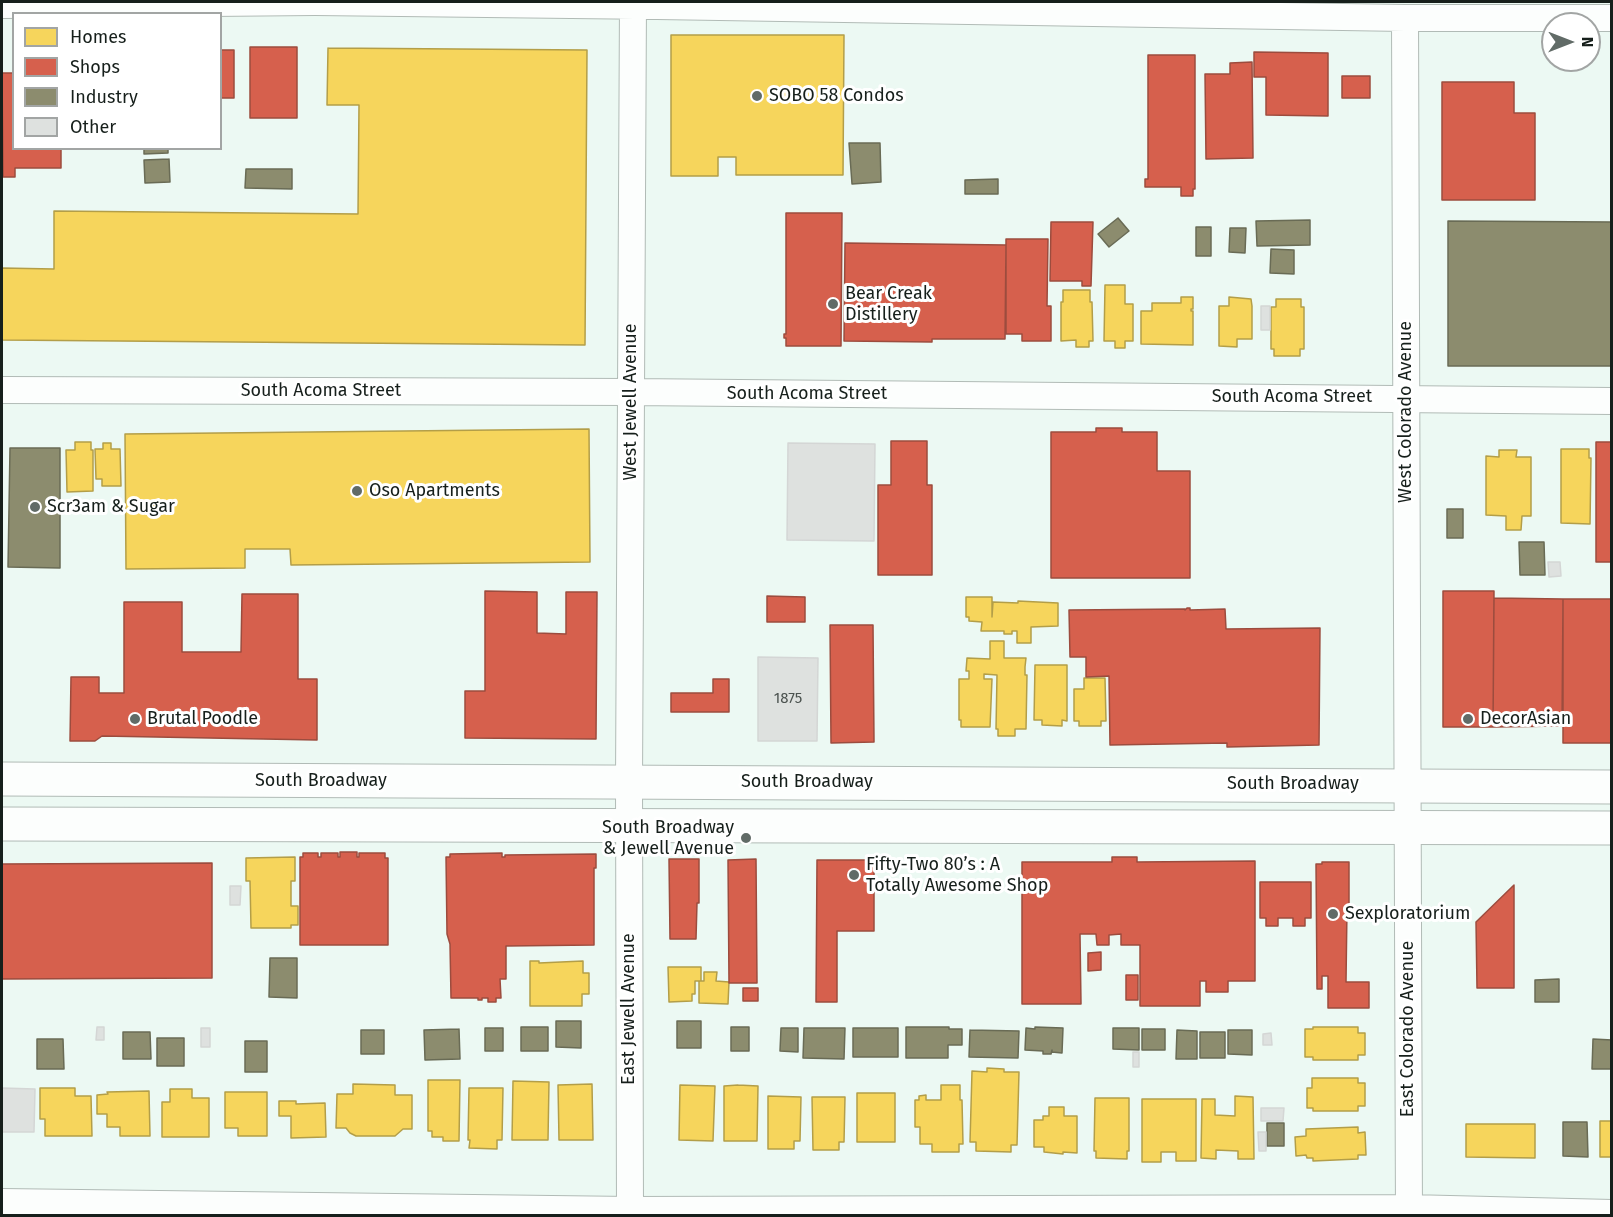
<!DOCTYPE html>
<html>
<head>
<meta charset="utf-8">
<style>
	body { margin:0 }
	#map { position:relative; width:1613px; height:1217px; overflow:hidden; background:#ecf9f3; font-family:"Fira Sans",sans-serif }
	canvas { display:block }
	.frame { position:absolute; inset:0; border:3px solid #161f1b; pointer-events:none }
	.legend { position:absolute; left:12px; top:12px; width:210px; height:138px; box-sizing:border-box; background:#fff; border:2px solid #a2a5a4; margin:0; padding:8px 10px; list-style:none; font-size:18px; color:#161f1b }
	.legend li { display:flex; align-items:center; gap:12px; height:30px }
	.legend b { width:30px; border:2px solid #a2a5a4 }
	.north { position:absolute; left:1541px; top:12px; width:60px; height:60px; box-sizing:border-box; background:#fff; border:2px solid #a2a5a4; border-radius:50%; rotate:90deg; font-size:16px; font-weight:700; line-height:24px; text-align:center; color:#161f1b }
	.north::after { content:''; display:block; margin:auto; width:21px; height:27px; background:#616b67; clip-path:polygon(50% 0,100% 100%,50% 72%,0 100%) }
</style>
</head>
<body>
<div id="map">
<canvas width="1613" height="1217"></canvas>
<div class="frame"></div>
<ul class="legend">
<li><b style="height:16px;background:#f6d55c"></b>Homes</li>
<li><b style="height:16px;background:#d6604d"></b>Shops</li>
<li><b style="height:16px;background:#8c8c6e"></b>Industry</li>
<li><b style="height:16px;background:#dee1df"></b>Other</li>
</ul>
<div class="north">N</div>
</div>
<script>
const g = document.querySelector('canvas').getContext('2d');
g.lineJoin = 'round';
function fillPath(path, color) { g.fillStyle = color; g.fill(path, 'evenodd'); }
const shape = rows => new Path2D(rows.map(r => 'M' + r).join(''));
function stroke(path, color, width, dash) { g.strokeStyle = color; g.lineWidth = width; g.lineCap = dash ? 'butt' : 'round'; g.setLineDash(dash || []); g.stroke(path); }
function drawText(font, color, halo, rows, align = 'center') {
  g.font = font + ' "Fira Sans",sans-serif'; g.lineWidth = 6; g.setLineDash([]); g.textBaseline = 'middle'; g.strokeStyle = halo; g.fillStyle = color; for (const [text, x, y, turn = 0] of rows) {
    g.save(); g.translate(x, y); g.rotate((+turn || 0) * Math.PI / 180); g.textAlign = isNaN(turn) ? turn : align; if (halo) g.strokeText(text, 0, 0); g.fillText(text, 0, 0); g.restore();
  }
}
const homes = shape([
	[671,35,844,35,843,175,736,175,736,157,718,157,718,176,671,176,671,35],
	[328,48,587,50,585,345,2,340,2,268,54,269,54,211,358,214,359,105,327,105,328,48],
	[1105,285,1125,285,1125,304,1133,304,1133,341,1125,341,1125,348,1115,348,1115,341,1104,341,1105,285],
	[1063,290,1090,290,1090,302,1092,302,1093,341,1089,341,1089,347,1076,347,1076,340,1061,341,1061,302,1063,302,1063,290],
	[1181,297,1193,297,1193,309,1191,309,1191,311,1193,311,1193,345,1141,344,1141,311,1152,311,1152,303,1181,303,1181,297],
	[1229,297,1251,299,1252,306,1252,339,1237,339,1237,347,1219,346,1219,306,1229,306,1229,297],
	[1276,299,1301,299,1301,307,1304,307,1304,349,1300,349,1300,356,1274,356,1274,349,1271,349,1271,307,1276,307,1276,299],
	[589,429,590,562,291,565,290,549,245,549,245,568,126,569,125,434,589,429],
	[75,442,91,442,91,450,93,450,93,491,67,492,66,450,75,450,75,442],
	[103,443,111,443,111,449,120,449,121,486,102,486,102,479,96,479,95,449,103,449,103,443],
	[1561,449,1589,449,1589,458,1591,458,1590,524,1561,523,1561,449],
	[1499,450,1517,450,1516,457,1531,457,1531,516,1522,516,1521,530,1506,530,1506,516,1486,515,1486,456,1499,457,1499,450],
	[966,597,992,597,992,617,993,602,1018,603,1018,601,1058,603,1058,626,1031,627,1031,643,1017,643,1017,631,1012,631,1012,634,1004,634,1004,631,981,631,982,622,969,621,969,617,966,617,966,597],
	[990,641,1004,641,1004,658,1026,658,1025,667,1025,675,1027,675,1026,729,1015,729,1015,736,998,736,998,729,996,729,997,675,984,674,984,679,992,679,990,727,961,727,961,720,959,720,959,679,969,679,969,671,966,671,967,658,990,659,990,641],
	[1035,665,1067,665,1067,721,1062,720,1062,726,1042,725,1042,720,1034,720,1035,665],
	[1084,678,1105,678,1106,721,1101,721,1101,726,1079,726,1079,721,1074,721,1074,689,1084,689,1084,678],
	[295,857,295,881,291,881,291,906,298,906,298,925,291,925,291,928,251,928,250,881,246,881,246,858,295,857],
	[530,961,539,961,539,963,583,961,583,973,589,973,589,994,582,994,582,1006,530,1006,530,961],
	[668,967,701,967,701,981,695,981,695,994,692,994,692,1001,669,1002,668,967],
	[704,972,717,972,716,981,729,982,728,1004,699,1003,699,981,704,981,704,972],
	[1313,1027,1358,1027,1358,1033,1365,1033,1365,1055,1358,1055,1358,1060,1313,1060,1313,1057,1305,1057,1305,1029,1313,1029,1313,1027],
	[987,1068,1004,1069,1004,1072,1019,1072,1017,1145,1011,1145,1011,1152,976,1151,976,1142,970,1142,972,1071,987,1072,987,1068],
	[1312,1078,1358,1078,1358,1083,1365,1083,1365,1106,1358,1106,1358,1111,1313,1111,1313,1108,1307,1108,1307,1088,1312,1088,1312,1078],
	[428,1080,460,1080,459,1141,443,1141,443,1137,432,1137,432,1131,428,1131,428,1080],
	[513,1081,549,1082,548,1140,512,1140,513,1081],
	[353,1084,395,1085,395,1095,412,1095,412,1129,403,1129,395,1136,356,1136,350,1133,346,1128,336,1128,337,1094,353,1094,353,1084],
	[592,1084,593,1140,559,1140,558,1085,592,1084],
	[680,1085,715,1086,713,1141,679,1140,680,1085],
	[738,1085,758,1086,757,1141,724,1141,724,1086,738,1085],
	[941,1085,960,1085,960,1100,962,1100,963,1144,959,1144,959,1152,932,1152,932,1144,920,1144,920,1127,915,1127,915,1100,919,1100,919,1096,926,1095,926,1100,941,1100,941,1085],
	[40,1088,75,1088,75,1096,91,1096,92,1136,45,1136,45,1119,40,1119,40,1088],
	[469,1088,503,1088,502,1140,497,1140,497,1149,469,1148,470,1140,468,1140,469,1088],
	[170,1089,192,1089,192,1098,209,1098,209,1137,162,1137,162,1102,170,1102,170,1089],
	[149,1091,150,1136,120,1136,120,1127,107,1127,107,1114,97,1114,97,1095,108,1094,107,1092,149,1091],
	[225,1092,267,1092,267,1136,238,1136,238,1128,225,1128,225,1092],
	[857,1093,895,1093,895,1142,857,1142,857,1093],
	[768,1096,801,1097,800,1141,794,1141,794,1149,768,1149,768,1096],
	[1235,1096,1253,1097,1254,1159,1238,1159,1238,1151,1216,1150,1216,1159,1201,1158,1202,1099,1215,1099,1215,1115,1235,1116,1235,1096],
	[812,1097,845,1097,844,1142,839,1142,839,1150,813,1150,812,1097],
	[1095,1098,1129,1098,1129,1151,1127,1151,1127,1159,1096,1158,1096,1151,1094,1151,1095,1098],
	[1142,1099,1196,1099,1196,1161,1176,1161,1176,1152,1161,1152,1161,1162,1142,1162,1142,1099],
	[279,1101,296,1101,296,1104,325,1103,326,1137,291,1138,291,1116,279,1116,279,1101],
	[1049,1107,1064,1107,1064,1116,1077,1116,1077,1153,1063,1152,1063,1154,1044,1152,1044,1147,1034,1147,1034,1120,1043,1120,1043,1116,1049,1116,1049,1107],
	[1600,1121,1612,1121,1612,1157,1600,1157,1600,1121],
	[1466,1124,1535,1124,1535,1158,1466,1157,1466,1124],
	[1358,1127,1358,1133,1365,1132,1366,1155,1358,1155,1358,1159,1313,1161,1313,1158,1307,1158,1306,1155,1296,1156,1295,1137,1306,1136,1306,1129,1358,1127]
]);
fillPath(homes, '#f6d55c');
stroke(homes, '#b39e48', 1.5);
const shops = shape([
	[250,47,297,47,297,118,250,118,250,47],
	[220,50,234,50,234,98,220,98,220,50],
	[1254,52,1328,53,1328,116,1266,115,1266,77,1254,77,1254,52],
	[1148,55,1195,55,1195,189,1193,189,1193,196,1181,196,1181,187,1145,187,1145,179,1148,179,1148,55],
	[1252,62,1253,158,1206,159,1205,74,1230,74,1230,63,1252,62],
	[2,73,14,73,14,148,61,148,61,168,15,168,15,177,3,177,2,73],
	[1342,76,1370,76,1370,98,1342,98,1342,76],
	[1442,82,1514,82,1514,113,1535,113,1535,200,1442,200,1442,82],
	[786,213,842,213,841,346,786,346,786,338,784,338,784,334,786,334,786,213],
	[1051,222,1093,222,1091,286,1082,286,1082,281,1050,281,1051,222],
	[1006,239,1048,239,1047,306,1051,306,1051,341,1022,341,1022,334,1006,334,1006,239],
	[845,243,1006,245,1005,339,932,339,932,342,844,341,845,243],
	[1096,428,1122,428,1122,432,1157,432,1157,471,1190,471,1190,578,1051,578,1051,432,1096,432,1096,428],
	[891,441,927,441,927,485,932,485,932,575,878,575,878,485,891,485,891,441],
	[1596,442,1612,442,1612,562,1596,562,1596,442],
	[485,591,537,592,537,633,566,634,566,592,597,592,596,739,465,738,465,691,485,691,485,591],
	[1443,591,1494,591,1493,727,1443,727,1443,591],
	[242,594,298,594,298,679,317,679,317,740,102,736,95,741,70,741,71,677,99,677,99,693,124,693,124,602,182,602,182,652,241,652,242,594],
	[767,596,805,597,805,622,767,622,767,596],
	[1494,598,1563,599,1562,726,1493,727,1494,598],
	[1563,599,1612,599,1612,743,1563,743,1563,599],
	[1187,608,1190,608,1190,610,1225,609,1226,629,1320,628,1319,745,1227,747,1227,743,1110,745,1109,676,1086,677,1086,657,1070,657,1069,610,1185,609,1185,610,1187,608],
	[830,625,873,625,874,742,831,743,830,625],
	[713,679,729,679,729,712,671,712,671,693,713,693,713,679],
	[340,852,357,852,357,857,359,857,359,853,385,853,385,858,388,858,388,945,300,945,300,857,303,857,303,853,318,853,318,857,321,857,321,853,338,853,338,857,340,857,340,852],
	[502,853,502,857,505,857,505,855,596,854,596,868,594,868,594,945,506,946,506,979,500,979,501,998,496,998,496,1002,488,1002,488,998,482,998,482,1000,478,1000,478,998,451,998,450,944,447,934,446,857,450,857,450,854,502,853],
	[1112,857,1137,857,1137,862,1255,861,1255,981,1228,981,1228,992,1206,992,1206,981,1200,981,1200,1006,1140,1006,1140,945,1121,945,1121,934,1109,935,1109,945,1097,945,1096,934,1080,934,1081,1004,1022,1004,1022,862,1112,862,1112,857],
	[669,859,699,859,699,903,697,903,696,939,670,939,669,859],
	[756,859,757,983,729,983,728,860,756,859],
	[817,860,874,860,874,931,837,931,837,1002,816,1002,817,860],
	[1322,862,1349,862,1349,908,1347,908,1346,982,1369,982,1369,1008,1328,1008,1328,976,1322,976,1322,989,1317,989,1316,864,1322,864,1322,862],
	[212,863,212,978,2,979,2,864,212,863],
	[1260,882,1311,882,1311,918,1305,918,1305,926,1293,926,1293,918,1278,918,1278,926,1266,926,1266,918,1260,918,1260,882],
	[1514,885,1514,988,1477,988,1476,922,1514,885],
	[1101,952,1101,970,1088,971,1088,953,1101,952],
	[1126,975,1138,975,1138,1000,1126,1000,1126,975],
	[743,988,758,988,758,1001,743,1001,743,988]
]);
fillPath(shops, '#d6604d');
stroke(shops, '#9c4c3e', 1.5);
const industry = shape([
	[849,143,880,143,881,182,852,184,849,143],
	[144,148,168,148,168,153,144,154,144,148],
	[169,159,170,182,145,183,144,160,169,159],
	[246,169,292,169,292,189,245,188,246,169],
	[998,179,998,194,965,194,965,180,998,179],
	[1118,218,1129,231,1109,247,1098,234,1118,218],
	[1310,220,1310,245,1257,246,1256,221,1310,220],
	[1448,221,1612,222,1612,366,1448,366,1448,221],
	[1196,227,1211,227,1211,256,1196,256,1196,227],
	[1230,228,1246,228,1245,253,1229,252,1230,228],
	[1271,249,1294,250,1294,274,1270,273,1271,249],
	[10,448,60,448,60,568,8,567,10,448],
	[1447,509,1463,509,1463,538,1447,538,1447,509],
	[1519,542,1544,542,1545,575,1520,575,1519,542],
	[270,958,297,958,297,998,269,997,270,958],
	[1559,979,1559,1002,1535,1002,1535,980,1559,979],
	[556,1021,581,1021,581,1048,556,1047,556,1021],
	[677,1021,701,1021,701,1048,677,1048,677,1021],
	[521,1027,548,1027,548,1051,521,1051,521,1027],
	[731,1027,749,1027,749,1051,731,1051,731,1027],
	[906,1027,949,1027,949,1029,962,1029,962,1045,948,1045,948,1058,906,1058,906,1027],
	[1035,1027,1063,1028,1062,1053,1052,1052,1052,1050,1051,1054,1043,1054,1043,1051,1025,1050,1026,1028,1035,1029,1035,1027],
	[485,1028,503,1028,503,1051,485,1051,485,1028],
	[781,1028,798,1028,798,1052,780,1051,781,1028],
	[804,1028,845,1028,844,1059,803,1058,804,1028],
	[853,1028,898,1028,898,1057,853,1057,853,1028],
	[1113,1028,1139,1028,1139,1050,1113,1049,1113,1028],
	[459,1029,460,1059,425,1060,424,1030,459,1029],
	[1142,1029,1165,1029,1165,1050,1142,1050,1142,1029],
	[361,1030,384,1030,384,1054,361,1054,361,1030],
	[970,1030,1019,1031,1018,1058,969,1057,970,1030],
	[1177,1030,1197,1031,1197,1059,1176,1059,1177,1030],
	[1228,1030,1252,1030,1252,1055,1228,1054,1228,1030],
	[123,1032,150,1032,151,1059,123,1059,123,1032],
	[1200,1032,1225,1032,1225,1058,1200,1058,1200,1032],
	[157,1038,184,1038,184,1066,157,1066,157,1038],
	[37,1039,63,1039,64,1069,37,1069,37,1039],
	[1593,1039,1612,1040,1612,1069,1592,1069,1593,1039],
	[245,1041,267,1041,267,1072,245,1072,245,1041],
	[1563,1122,1587,1122,1588,1157,1563,1156,1563,1122],
	[1267,1123,1284,1123,1284,1146,1267,1146,1267,1123]
]);
fillPath(industry, '#8c8c6e');
stroke(industry, '#696b55', 1.5);
const building = shape([
	[1261,306,1270,306,1270,330,1261,330,1261,306],
	[788,443,875,444,874,541,787,540,788,443],
	[1548,562,1560,562,1561,576,1549,577,1548,562],
	[758,657,818,658,817,741,758,741,758,657],
	[230,886,241,886,240,905,230,905,230,886],
	[97,1027,104,1027,104,1040,96,1040,97,1027],
	[201,1028,210,1028,210,1047,201,1047,201,1028],
	[1271,1033,1272,1045,1263,1045,1263,1034,1271,1033],
	[1133,1052,1139,1052,1139,1067,1133,1067,1133,1052],
	[2,1088,35,1089,34,1132,2,1132,2,1088],
	[1261,1108,1284,1108,1283,1121,1261,1121,1261,1108],
	[1258,1132,1266,1132,1266,1151,1259,1151,1258,1132]
]);
fillPath(building, '#dee1df');
stroke(building, '#d4d6d5', 1.5);
const minor = shape([
	[2,5,315,2,657,6,1405,18,1612,18],
	[1405,18,1409,1216],
	[2,390,631,392,1612,401],
	[2,1202,630,1210,1409,1208,1612,1213],
	[630,1216,629,782,633,2]
]);
const primary = shape([
	[2,779,1612,787],
	[2,824,1612,828]
]);
stroke(minor, '#b1bbb6', 28);
stroke(primary, '#b1bbb6', 35);
stroke(minor, '#fcfefd', 26);
stroke(primary, '#fcfefd', 33);
for (const [x, y, r, color] of [
	[757,96,6,"#616b67"],
	[833,304,6,"#616b67"],
	[357,491,6,"#616b67"],
	[35,507,6,"#616b67"],
	[135,719,6,"#616b67"],
	[1468,719,6,"#616b67"],
	[746,838,6,"#616b67"],
	[854,875,6,"#616b67"],
	[1333,914,6,"#616b67"]
]) { const dot = new Path2D(); dot.arc(x, y, r, 0, 2 * Math.PI); g.fillStyle = color; g.fill(dot); stroke(dot, '#fff', 2); }
drawText('15px', '#4b524f', null, [
	["1875",788,699]
]);
drawText('18px', '#161f1b', '#fff', [
	["SOBO 58 Condos",769,96],
	["Bear Creak",845,294],
	["Distillery",845,315],
	["Oso Apartments",369,491],
	["Scr3am & Sugar",47,507],
	["Brutal Poodle",147,719],
	["DecorAsian",1480,719],
	["South Broadway",734,828,"right"],
	["& Jewell Avenue",734,849,"right"],
	["Fifty-Two 80’s : A",866,865],
	["Totally Awesome Shop",866,886],
	["Sexploratorium",1345,914]
], 'left');
drawText('18px', '#161f1b', '#fff', [
	["South Acoma Street",321,391],
	["South Acoma Street",807,394],
	["South Acoma Street",1292,397],
	["West Jewell Avenue",631,402,-90],
	["West Colorado Avenue",1406,412,-90],
	["South Broadway",321,781],
	["South Broadway",807,782],
	["South Broadway",1293,784],
	["East Jewell Avenue",629,1009,-90],
	["East Colorado Avenue",1408,1029,-90]
]);
</script>
</body>
</html>
